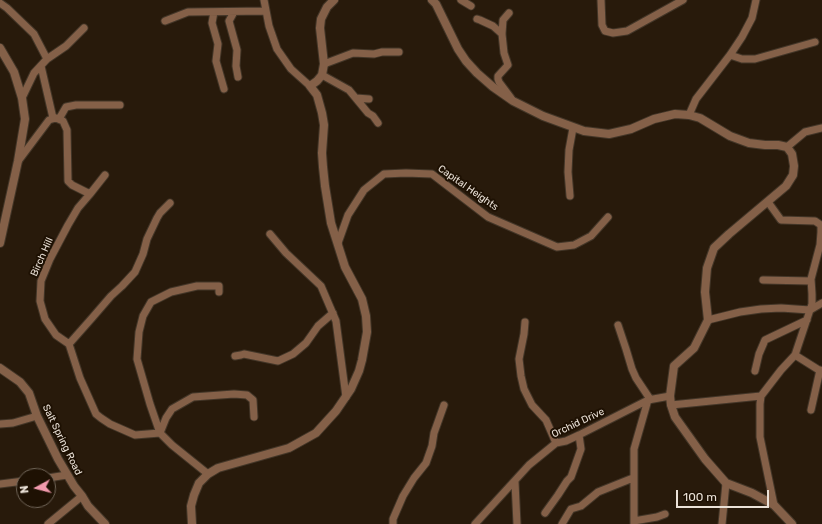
<!DOCTYPE html>
<html>
<head>
<meta charset="utf-8">
<style>
	body { margin:0 }
	#map { position:relative; width:822px; height:524px; overflow:hidden; background:#281a0b; font-family:Rubik,sans-serif }
	canvas { display:block }
	.north { position:absolute; left:16px; top:468px; width:40px; height:40px; box-sizing:border-box; background:#1e1103; border:1px solid #706558; border-radius:50%; rotate:263deg; font-size:11px; font-weight:700; line-height:16px; text-align:center; color:#ebe2d8 }
	.north::after { content:''; display:block; margin:auto; width:14px; height:18px; background:#f29aad; clip-path:polygon(50% 0,100% 100%,50% 72%,0 100%) }
	.scale { position:absolute; left:676px; top:490px; width:93px; height:18px; box-sizing:border-box; border:2px solid #ebe2d8; border-top:0; padding-left:5px; font-size:12px; line-height:14px; white-space:nowrap; color:#ebe2d8; -webkit-text-stroke:3px #1e1103; paint-order:stroke }
</style>
</head>
<body>
<div id="map">
<canvas width="822" height="524"></canvas>
<div class="north">N</div>
<div class="scale">100 m</div>
</div>
<script>
const g = document.querySelector('canvas').getContext('2d');
g.lineJoin = 'round';
const shape = rows => new Path2D(rows.map(r => 'M' + r).join(''));
function stroke(path, color, width, dash) { g.strokeStyle = color; g.lineWidth = width; g.lineCap = dash ? 'butt' : 'round'; g.setLineDash(dash || []); g.stroke(path); }
function drawText(font, color, halo, rows, align = 'center') {
  g.font = font + ' Rubik,sans-serif'; g.lineWidth = 4; g.setLineDash([]); g.textBaseline = 'middle'; g.strokeStyle = halo; g.fillStyle = color; for (const [text, x, y, turn = 0] of rows) {
    g.save(); g.translate(x, y); g.rotate((+turn || 0) * Math.PI / 180); g.textAlign = isNaN(turn) ? turn : align; if (halo) g.strokeText(text, 0, 0); g.fillText(text, 0, 0); g.restore();
  }
}
const minor = shape([
	[264,0,269,26,277,49,291,69,310,86],
	[461,0,471,6],
	[601,0,602,25,605,31,613,33,627,31,683,0],
	[0,3,7,8,34,34,47,59],
	[214,12,212,23,218,44,216,61,224,89],
	[234,12,229,21,237,50,236,66,238,77],
	[509,13,503,20,502,34,504,53,508,65,498,76,498,79,499,82,511,98],
	[477,19,480,20,493,26,502,34],
	[165,21,188,12,266,11],
	[730,55,742,59,755,59,815,42],
	[324,64,353,53,374,54,382,52,399,52],
	[41,66,53,118],
	[322,75,349,90,368,113,373,116,378,123],
	[22,98,34,73,47,59,66,46,84,28],
	[356,98,369,99],
	[689,115,696,99,730,55,742,37,752,18,756,0],
	[59,119,66,107,76,105,120,105],
	[787,147,805,132,822,128],
	[19,160,49,120,56,118,63,121,67,130,68,181,72,185,90,194,78,208,68,225,50,259,41,281,40,301,45,319,56,335,69,344,80,378,96,414,101,418,110,424,135,435,160,433,172,445,208,474],
	[90,194,105,175],
	[570,196,568,172,569,150,573,128],
	[768,202,781,220,815,221,821,225,821,232,820,245,811,279,812,294,812,304,795,355,781,370,761,396,760,404,760,437,774,505],
	[270,234,286,253,321,286,336,321,346,397],
	[338,243,348,215,364,190,384,174,406,173,432,174,488,217,557,247,574,245,591,236,608,217],
	[763,280,811,281],
	[219,292,219,286,197,286,171,292,151,302,143,316,139,332,137,359,150,404,160,433,166,418,172,409,193,397,234,394,247,395,253,400,254,417],
	[708,320,740,312,761,309,781,308,810,310,822,303],
	[525,322,524,334,519,359,521,376,524,389,532,405,546,420,556,443],
	[618,325,626,349,632,369,636,378,650,399],
	[69,344,92,318,111,296,122,286,135,272,143,254,147,239,157,218,160,213,170,203],
	[795,355,822,372],
	[235,356,241,355,244,354,278,361,293,354,306,343,318,326,333,313],
	[755,371,759,354,765,340,807,320],
	[671,405,761,396],
	[811,410,820,370],
	[0,424,13,423,37,416],
	[48,478,67,475],
	[515,482,517,524],
	[0,484,24,481],
	[545,513,558,495,567,481,571,477,581,449,579,435],
	[634,521,657,517,665,514],
	[48,524,82,496],
	[393,524,393,519,403,496,414,478,426,463,432,446,434,433,444,405],
	[475,524,529,465,556,443,566,441,579,435,648,400,670,396],
	[562,524,571,509,581,506,598,492,633,478],
	[634,524,634,449,648,400],
	[722,524,726,483]
]);
const tertiary = shape([
	[432,0,436,4,458,49,466,61,477,73,493,87,513,101,543,116,584,131,609,134,631,129,654,119,675,114,689,115,700,118,730,136,749,143,765,145,778,145,787,147,792,154,794,166,793,175,786,186,729,234,714,248,707,268,705,292,708,320,694,348,674,366,670,396,671,405,675,417,705,459,726,483,752,493,774,505,792,524],
	[0,48,14,72,22,98,25,119,18,161,0,243],
	[0,368,20,382,29,393,37,416,58,459,74,486,82,496,88,506,105,524],
	[192,524,191,506,194,495,199,483,208,474,218,468,289,448,316,433,336,411,351,389,359,371,362,360,367,332,366,316,362,299,345,267,331,223,325,186,323,167,322,153,324,125,322,113,317,95,310,86,317,81,322,75,324,64,320,28,321,19,327,7,334,0]
]);
stroke(minor, '#433628', 9);
stroke(tertiary, '#433628', 10);
stroke(minor, '#846048', 7);
stroke(tertiary, '#846048', 8);
drawText('10px', '#ebe2d8', '#1e1103', [
	["Capital Heights",468,188,35],
	["Birch Hill",42,257,-66],
	["Orchid Drive",578,423,-25],
	["Salt Spring Road",62,440,64]
]);
</script>
</body>
</html>
